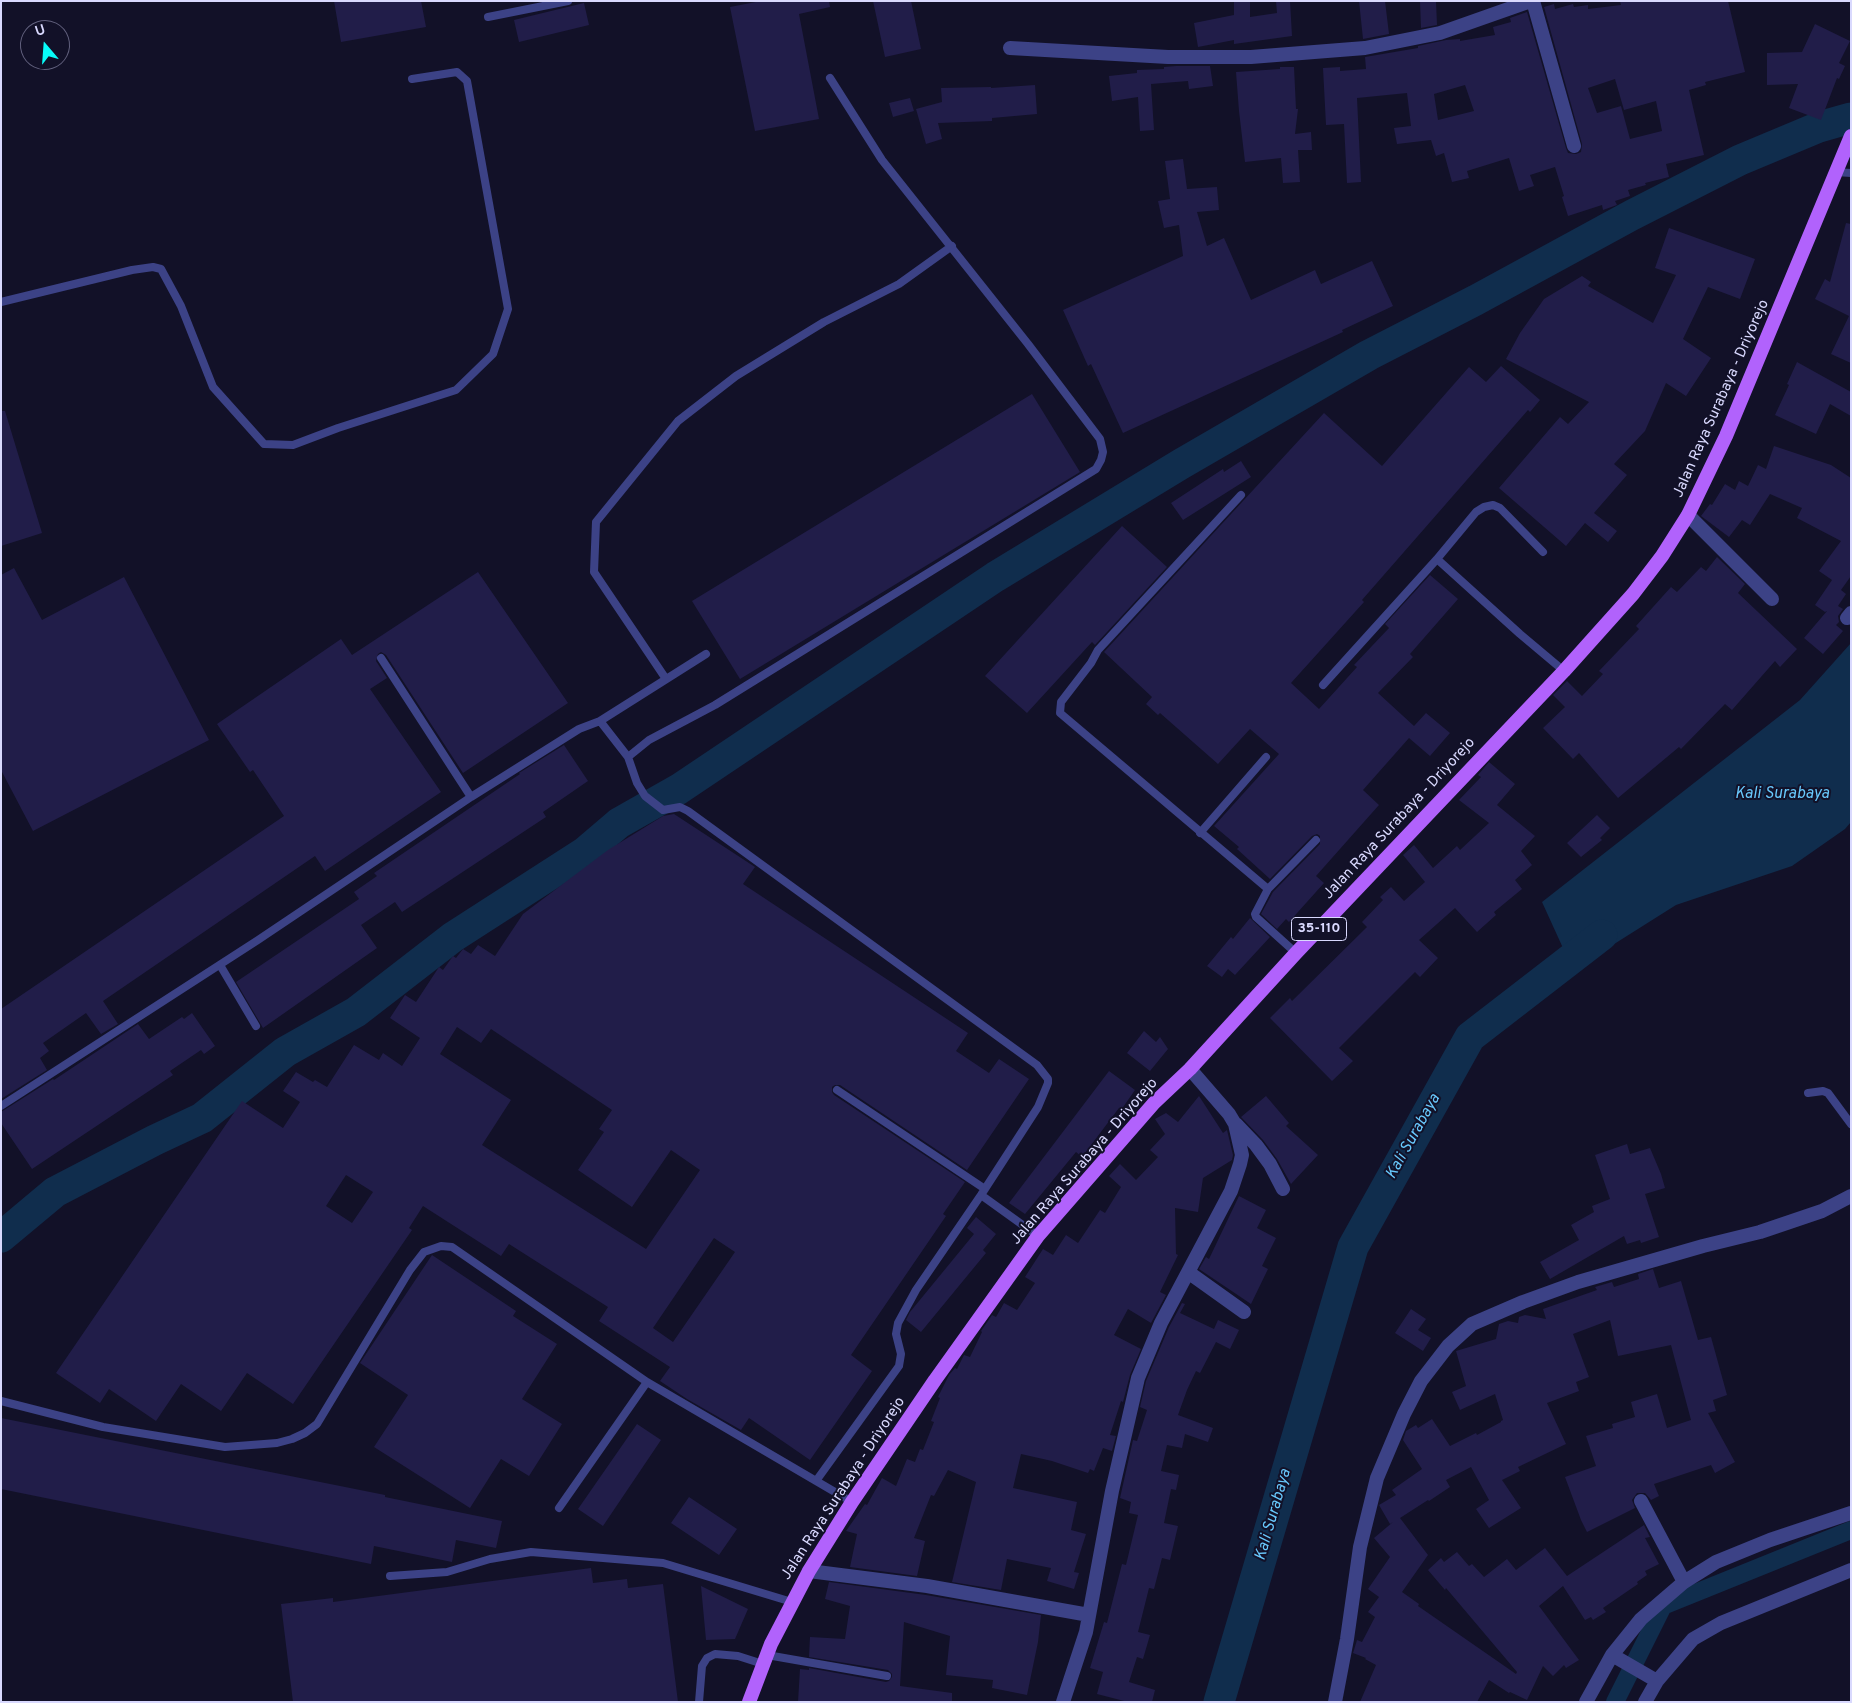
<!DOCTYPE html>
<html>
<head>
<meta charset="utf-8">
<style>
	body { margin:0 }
	#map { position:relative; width:1852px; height:1703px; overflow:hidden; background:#121128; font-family:Overpass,sans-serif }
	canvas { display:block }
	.frame { position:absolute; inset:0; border:2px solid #d9d9fe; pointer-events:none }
	.north { position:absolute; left:20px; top:20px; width:50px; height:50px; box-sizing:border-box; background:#121128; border:1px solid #62617e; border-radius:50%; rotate:342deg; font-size:14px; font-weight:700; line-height:20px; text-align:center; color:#d9d9fe }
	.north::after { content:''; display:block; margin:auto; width:18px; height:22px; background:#08fbf8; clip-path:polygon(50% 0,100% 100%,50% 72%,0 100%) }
</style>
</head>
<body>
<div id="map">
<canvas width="1852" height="1703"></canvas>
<div class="frame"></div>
<div class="north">U</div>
</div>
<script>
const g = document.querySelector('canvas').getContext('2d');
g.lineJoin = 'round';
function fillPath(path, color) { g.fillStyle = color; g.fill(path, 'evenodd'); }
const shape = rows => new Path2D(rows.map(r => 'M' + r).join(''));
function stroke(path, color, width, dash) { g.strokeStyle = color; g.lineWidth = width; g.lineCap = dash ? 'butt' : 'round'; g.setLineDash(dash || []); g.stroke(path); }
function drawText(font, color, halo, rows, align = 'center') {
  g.font = font + ' Overpass,sans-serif'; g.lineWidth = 4; g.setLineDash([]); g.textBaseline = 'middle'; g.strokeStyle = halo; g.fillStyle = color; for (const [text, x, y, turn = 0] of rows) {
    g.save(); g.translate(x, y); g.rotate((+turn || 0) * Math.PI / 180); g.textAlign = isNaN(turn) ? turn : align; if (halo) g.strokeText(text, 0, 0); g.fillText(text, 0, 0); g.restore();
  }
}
fillPath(shape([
	[1851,643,1851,822,1845,829,1792,866,1676,905,1573,970,1542,902,1800,700]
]), '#102d4d');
stroke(shape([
	[1615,1702,1663,1606,1851,1530]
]), '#102d4d', 18);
stroke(shape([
	[1,1237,55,1192,155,1140,202,1118,285,1052,356,1012,453,937,585,852,619,823,679,789,995,577,1181,464,1369,355,1476,300,1632,215,1740,160,1819,127,1851,118],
	[1219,1702,1353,1247,1470,1037,1602,935]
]), '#102d4d', 31);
fillPath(shape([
	[334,1,421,1,426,27,341,42],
	[761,1,829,1,830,7,799,14,819,119,755,131,730,7],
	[873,1,911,1,921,49,885,57],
	[1234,1,1250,1,1250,17,1277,13,1276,1,1290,1,1292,36,1234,44,1234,40,1198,47,1194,23,1234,15],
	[1359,1,1385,1,1389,34,1363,39],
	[1420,1,1436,1,1437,25,1421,28],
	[1620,1,1728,1,1745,72,1705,82,1706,85,1689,90,1704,155,1666,164,1669,177,1645,183,1646,185,1628,190,1630,196,1615,201,1617,205,1603,210,1602,205,1568,216,1562,197,1564,196,1555,167,1530,175,1534,186,1519,191,1509,158,1467,171,1469,178,1452,182,1444,153,1436,156,1431,140,1397,144,1394,128,1411,126,1407,93,1357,98,1361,182,1347,183,1344,124,1326,125,1323,68,1340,67,1340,71,1366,69,1365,57,1418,48,1418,46,1446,40,1460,39,1460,41,1495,35,1493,27,1511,22,1510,18,1527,12,1566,148,1568,153,1576,154,1581,152,1582,144,1544,7,1554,4,1555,9,1573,4,1574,7,1588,5,1588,9,1621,5],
	[1615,79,1624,110,1656,101,1662,131,1630,139,1621,106,1597,113,1588,88],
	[1465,85,1474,111,1438,120,1434,94],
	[584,3,589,25,519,42,514,20],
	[1815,24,1850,41,1839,63,1845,66,1839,79,1837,78,1821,120,1789,108,1798,84,1767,85,1767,53,1802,52],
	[1176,66,1210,66,1213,86,1189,89,1188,81,1151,84,1154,130,1140,131,1138,97,1112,101,1109,76,1137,73,1137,70,1164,69,1164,67],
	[1280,67,1294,67,1296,109,1298,109,1295,134,1311,132,1312,150,1298,150,1300,182,1283,183,1281,158,1245,162,1239,111,1236,72,1280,69],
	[1035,85,1037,114,992,118,992,121,938,123,942,139,926,144,916,109,942,102,941,88,991,87,991,88],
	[910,98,914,111,893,117,889,103],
	[1183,159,1187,189,1217,187,1219,210,1197,212,1207,246,1224,238,1251,300,1315,270,1321,284,1372,261,1393,306,1342,330,1343,332,1123,433,1091,364,1088,366,1063,310,1183,256,1179,225,1164,228,1158,201,1170,199,1165,161],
	[1846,223,1851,224,1851,363,1831,354,1849,316,1815,299,1825,279,1830,282],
	[1669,228,1755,259,1740,299,1708,287,1683,339,1711,358,1686,396,1666,383,1645,431,1614,464,1627,475,1594,513,1617,531,1608,542,1585,523,1566,546,1499,488,1560,417,1568,424,1589,402,1506,359,1520,333,1544,299,1582,276,1591,282,1588,286,1653,323,1676,275,1655,268],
	[1797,362,1851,392,1851,416,1830,404,1816,434,1775,415,1789,385,1787,384],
	[1501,366,1540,400,1530,412,1528,410,1362,600,1364,602,1291,683,1319,709,1357,667,1354,665,1389,628,1385,624,1430,575,1458,599,1410,654,1413,657,1378,693,1414,726,1426,713,1450,733,1430,756,1409,738,1363,790,1379,805,1316,876,1324,883,1289,922,1286,919,1277,929,1261,914,1273,892,1320,844,1320,836,1317,834,1312,836,1270,879,1237,849,1239,847,1214,826,1279,754,1250,729,1218,764,1160,713,1158,715,1146,704,1152,697,1104,652,1324,413,1382,466,1469,367,1486,382],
	[1032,394,1080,472,740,679,692,601],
	[1,411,5,411,42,533,1,546],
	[1774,446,1831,465,1851,478,1851,576,1841,590,1846,594,1838,606,1843,609,1838,616,1839,622,1836,625,1843,631,1823,654,1804,638,1827,611,1825,612,1815,605,1832,580,1819,571,1841,541,1797,518,1802,508,1770,494,1750,525,1742,520,1729,537,1701,516,1710,504,1712,505,1725,484,1735,490,1739,481,1748,486,1758,465,1766,469],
	[1241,461,1251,477,1183,520,1171,503,1223,469,1224,472],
	[1122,526,1167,567,1095,645,1092,642,1027,713,985,676],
	[1717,557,1745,584,1738,593,1797,649,1780,667,1775,661,1732,710,1725,704,1681,749,1679,747,1618,798,1579,753,1573,759,1543,728,1565,707,1553,695,1567,681,1582,696,1603,674,1599,671,1639,629,1636,626,1671,587,1677,592,1701,567,1706,571],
	[14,568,42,620,124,577,209,740,33,831,1,770,1,575],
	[478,572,568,703,463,773,386,655,381,652,378,654,376,661,387,678,370,689,441,792,325,871,315,856,103,1001,118,1024,101,1034,86,1013,43,1043,49,1051,40,1058,47,1070,1,1099,1,1009,284,816,253,770,250,772,217,724,341,639,352,655],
	[564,745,588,781,543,812,546,817,402,912,395,902,361,925,377,948,263,1028,236,982,359,899,354,892,377,876,374,873,520,774,519,773],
	[1489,762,1515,784,1497,805,1535,836,1521,851,1532,865,1515,880,1522,889,1494,912,1496,915,1477,932,1455,908,1419,940,1438,958,1420,977,1415,972,1339,1048,1353,1061,1332,1081,1270,1018,1290,998,1292,1001,1367,927,1362,922,1383,900,1380,897,1391,887,1404,901,1425,882,1403,855,1414,845,1433,868,1457,846,1460,850,1489,823,1459,800,1481,777,1478,775],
	[674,814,755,867,743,884,968,1033,956,1051,989,1073,999,1059,1029,1079,967,1170,840,1085,835,1085,832,1087,832,1092,834,1095,965,1182,943,1214,946,1216,851,1355,872,1371,810,1460,749,1418,741,1430,687,1399,660,1381,670,1367,599,1321,608,1307,509,1244,501,1256,423,1206,409,1228,412,1230,293,1404,247,1373,221,1411,181,1384,156,1421,109,1389,100,1403,56,1373,242,1101,283,1128,300,1102,283,1091,296,1072,313,1082,315,1080,327,1087,354,1045,379,1060,383,1053,402,1066,420,1038,390,1018,405,995,416,1002,439,967,443,970,453,956,456,958,463,949,471,954,478,945,495,956,523,914,608,850,663,816],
	[457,1027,481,1043,491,1029,612,1110,599,1129,604,1132,578,1170,632,1207,671,1150,700,1170,646,1249,482,1145,511,1100,440,1054],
	[346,1175,373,1192,352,1223,326,1206],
	[714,1238,735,1252,673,1342,653,1328],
	[1597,815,1610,828,1600,838,1602,840,1581,857,1567,843],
	[1250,918,1270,937,1235,975,1228,969,1222,977,1207,966,1231,937,1233,939],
	[192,1013,215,1046,204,1054,201,1050,170,1071,173,1075,32,1169,1,1123,1,1112,53,1079,54,1080,138,1024,149,1039,182,1017,184,1019],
	[1144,1031,1156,1042,1160,1037,1168,1049,1150,1071,1127,1053],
	[1109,1071,1135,1090,1121,1110,1119,1108,1082,1157,1076,1152,1025,1214,1009,1203],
	[1199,1096,1223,1133,1227,1130,1233,1155,1232,1160,1203,1178,1198,1212,1175,1208,1176,1254,1178,1255,1160,1292,1166,1295,1151,1323,1128,1309,1114,1335,1141,1349,1130,1375,1123,1402,1121,1401,1110,1435,1116,1436,1112,1451,1103,1448,1094,1471,1090,1469,1088,1473,1052,1461,1021,1454,1013,1488,1077,1502,1071,1530,1086,1534,1074,1572,1079,1573,1074,1589,1047,1581,1051,1568,1007,1559,1001,1590,952,1582,976,1482,948,1470,934,1496,931,1495,914,1538,925,1541,917,1576,850,1567,857,1534,846,1531,865,1504,867,1505,882,1478,896,1486,907,1459,915,1462,920,1449,923,1450,934,1422,931,1421,940,1398,938,1397,949,1375,955,1368,957,1369,964,1355,970,1357,982,1332,981,1331,992,1315,996,1317,1004,1303,1017,1310,1035,1283,1025,1277,1043,1249,1053,1255,1066,1235,1078,1243,1100,1210,1105,1213,1121,1187,1109,1176,1120,1164,1136,1180,1158,1157,1150,1150,1165,1134,1155,1119,1166,1113,1178,1122],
	[1266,1096,1289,1123,1286,1126,1318,1155,1291,1184,1277,1159,1263,1140,1241,1117],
	[1627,1144,1630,1154,1650,1148,1661,1174,1665,1188,1645,1194,1659,1237,1641,1243,1640,1240,1627,1244,1624,1236,1550,1279,1540,1262,1579,1240,1571,1225,1594,1212,1592,1206,1610,1199,1595,1155],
	[1239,1196,1266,1210,1257,1228,1276,1238,1262,1266,1268,1269,1251,1304,1199,1269,1206,1257,1209,1259],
	[976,1217,996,1234,983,1250,986,1253,921,1332,906,1320,910,1312,974,1234,967,1228],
	[432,1255,516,1311,513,1316,557,1344,522,1399,562,1424,529,1476,501,1459,470,1508,374,1447,408,1395,360,1363],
	[1653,1269,1659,1288,1681,1281,1698,1340,1711,1337,1727,1395,1713,1400,1716,1411,1708,1413,1735,1462,1715,1473,1711,1465,1654,1484,1659,1496,1651,1500,1645,1493,1637,1493,1632,1500,1635,1508,1587,1532,1581,1520,1565,1477,1596,1466,1586,1436,1613,1428,1612,1424,1635,1417,1631,1402,1657,1394,1667,1428,1691,1420,1671,1345,1618,1356,1610,1320,1573,1334,1589,1377,1576,1382,1579,1391,1547,1403,1566,1444,1518,1467,1520,1471,1502,1480,1521,1508,1489,1528,1476,1509,1489,1500,1471,1467,1446,1480,1450,1487,1429,1501,1428,1500,1400,1518,1428,1555,1402,1592,1419,1604,1418,1606,1516,1674,1517,1672,1446,1588,1445,1590,1428,1570,1441,1558,1444,1562,1457,1552,1469,1566,1472,1564,1484,1577,1507,1559,1516,1570,1545,1548,1567,1576,1644,1525,1650,1537,1645,1538,1659,1564,1645,1571,1647,1575,1637,1582,1638,1584,1603,1608,1606,1612,1593,1620,1591,1617,1585,1620,1563,1586,1539,1606,1579,1660,1566,1668,1564,1665,1553,1676,1543,1666,1527,1700,1510,1692,1509,1693,1489,1680,1477,1702,1360,1702,1376,1665,1365,1659,1366,1658,1353,1653,1354,1650,1357,1640,1362,1642,1375,1617,1368,1612,1379,1597,1368,1589,1390,1557,1374,1538,1393,1522,1390,1524,1379,1505,1396,1495,1392,1490,1422,1469,1403,1440,1406,1431,1416,1425,1418,1428,1432,1419,1450,1446,1476,1433,1477,1435,1501,1422,1501,1421,1503,1420,1495,1394,1460,1410,1452,1392,1466,1386,1456,1351,1496,1339,1499,1324,1508,1321,1518,1323,1519,1317,1525,1315,1546,1319,1543,1309,1597,1290,1595,1287,1612,1282,1614,1287,1639,1279,1638,1274],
	[1182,1303,1185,1304,1180,1313,1214,1329,1218,1320,1239,1330,1230,1349,1216,1342,1200,1373,1196,1371,1187,1390,1178,1415,1213,1428,1208,1442,1185,1434,1182,1448,1167,1445,1161,1471,1179,1475,1176,1490,1171,1489,1164,1523,1178,1526,1170,1560,1162,1558,1154,1589,1149,1588,1138,1632,1150,1635,1143,1659,1137,1657,1129,1682,1155,1690,1152,1702,1128,1702,1097,1694,1103,1672,1090,1668,1104,1622,1107,1623,1122,1564,1126,1565,1138,1515,1129,1513,1131,1502,1120,1498,1133,1440,1137,1441,1147,1410,1140,1407,1146,1381,1169,1327],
	[1411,1309,1426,1319,1418,1330,1431,1338,1423,1351,1395,1333],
	[1,1418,385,1495,385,1497,502,1521,496,1548,456,1540,452,1562,374,1546,371,1564,1,1489],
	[637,1424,661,1440,603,1526,578,1509],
	[689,1497,737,1529,719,1555,671,1523],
	[591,1568,593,1583,627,1579,628,1588,663,1584,678,1702,293,1702,281,1604,333,1598,333,1602],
	[829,1582,926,1595,1041,1615,1038,1642,1027,1695,992,1688,993,1680,946,1675,950,1636,904,1622,900,1686,952,1693,952,1702,798,1702,800,1669,809,1670,809,1668,886,1682,889,1681,892,1677,892,1674,888,1670,809,1657,810,1637,845,1639,850,1606,825,1599],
	[701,1586,748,1609,735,1639,706,1640]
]), '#211d49');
stroke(shape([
	[488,17,568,1],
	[1836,172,1851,173],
	[1,302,132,270,153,267,161,269,181,306,213,387,264,444,293,445,338,428,456,390,493,354,508,309,467,81,457,72,412,79],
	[1241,495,1098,650,1091,663,1061,702,1060,713,1268,889],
	[1437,559,1520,634,1564,671],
	[381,658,471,797],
	[666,679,594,572,596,522,678,421,736,376,824,322,899,284,952,246],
	[1323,685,1437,559,1476,512,1484,507,1493,505,1500,508,1543,552],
	[600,721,706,654],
	[1200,833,1266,757],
	[1296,953,1256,917,1255,914,1268,889,1316,840],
	[220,965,256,1026],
	[837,1090,985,1189],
	[1808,1093,1823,1091,1828,1093,1851,1124],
	[1,1106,258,940,471,797,579,729,600,721,628,757],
	[981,1195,1038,1236],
	[1,1401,103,1427,225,1447,277,1443,292,1439,305,1433,317,1424,410,1270,424,1252,441,1246,452,1247,647,1382,852,1502],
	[816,1481,899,1366,901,1354,896,1334,898,1323,916,1290,981,1195,1038,1107,1048,1083,1048,1079,1037,1065,688,811,680,807,663,810,645,796,637,783,628,757,649,740,715,705,1096,469,1101,460,1103,452,1100,439,1028,344,882,160,830,78],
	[559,1508,647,1382],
	[390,1576,447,1572,490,1559,531,1552,663,1563,792,1602],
	[767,1655,887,1676],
	[699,1702,702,1666,707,1658,715,1654,738,1656,763,1664]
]), '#3c4286', 8);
stroke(shape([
	[1533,1,1574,146],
	[1010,48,1168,57,1251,57,1365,48,1440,33,1531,1],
	[1688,515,1772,599],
	[1847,618,1851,613],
	[1236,1124,1256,1145,1270,1164,1283,1189],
	[1188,1272,1244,1312],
	[1641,1501,1684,1582],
	[809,1571,927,1586,1089,1615],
	[1612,1655,1657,1681],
	[1063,1702,1086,1632,1112,1491,1138,1378,1161,1323,1231,1191,1240,1164,1242,1155,1235,1124,1229,1114,1190,1069],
	[1335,1702,1347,1639,1360,1547,1377,1478,1404,1414,1421,1381,1448,1346,1472,1324,1523,1302,1578,1282,1703,1246,1760,1232,1822,1211,1851,1196],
	[1586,1702,1612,1655,1641,1619,1684,1582,1716,1562,1770,1540,1851,1513],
	[1645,1702,1657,1681,1693,1639,1721,1623,1851,1570]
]), '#3c4286', 14);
stroke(shape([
	[749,1702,771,1644,809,1571,852,1502,935,1380,1038,1236,1154,1103,1190,1069,1296,953,1564,671,1633,594,1662,556,1688,515,1726,436,1851,136]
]), '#b162fc', 14);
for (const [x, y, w] of [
	[1319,929,55]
]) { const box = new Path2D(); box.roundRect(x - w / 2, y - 11.5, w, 23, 4); g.fillStyle = '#121128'; g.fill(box); stroke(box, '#d9d9fe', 1); }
drawText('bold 14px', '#d9d9fe', null, [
	["35-110",1319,929]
]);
drawText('15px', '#d9d9fe', '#121128', [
	["Jalan Raya Surabaya - Driyorejo",1722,399,-66],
	["Jalan Raya Surabaya - Driyorejo",1400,819,-47],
	["Jalan Raya Surabaya - Driyorejo",1085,1162,-49],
	["Jalan Raya Surabaya - Driyorejo",844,1489,-57]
]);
drawText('italic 16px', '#68c8fc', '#121128', [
	["Kali Surabaya",1782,795],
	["Kali Surabaya",1414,1137,-61],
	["Kali Surabaya",1274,1515,-74]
]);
</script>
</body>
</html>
